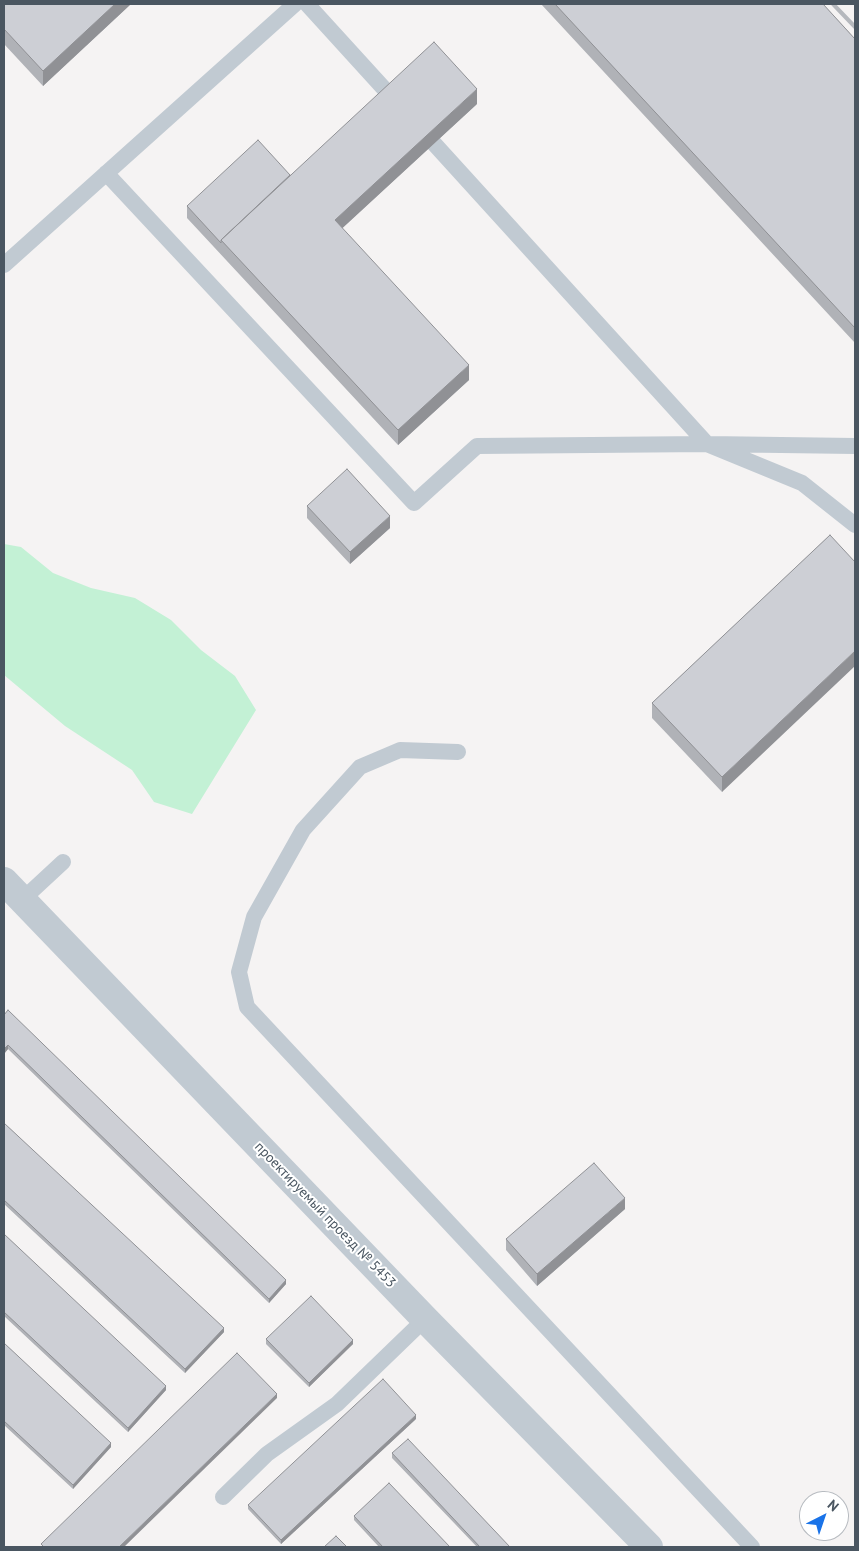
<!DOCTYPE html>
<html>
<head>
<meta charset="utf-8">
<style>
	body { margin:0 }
	#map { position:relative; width:859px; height:1551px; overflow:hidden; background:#f5f3f3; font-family:"PT Sans",sans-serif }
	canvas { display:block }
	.frame { position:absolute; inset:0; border:5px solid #4a5661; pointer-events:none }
	.north { position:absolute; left:799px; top:1491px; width:50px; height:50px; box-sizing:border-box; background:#fff; border:1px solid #b7bbc0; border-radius:50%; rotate:41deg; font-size:14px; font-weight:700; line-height:20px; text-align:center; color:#4a5661 }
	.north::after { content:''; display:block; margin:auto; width:18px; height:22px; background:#1a73e8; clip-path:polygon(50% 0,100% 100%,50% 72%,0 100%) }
</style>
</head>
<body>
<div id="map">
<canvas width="859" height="1551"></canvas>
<div class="frame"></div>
<div class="north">N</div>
</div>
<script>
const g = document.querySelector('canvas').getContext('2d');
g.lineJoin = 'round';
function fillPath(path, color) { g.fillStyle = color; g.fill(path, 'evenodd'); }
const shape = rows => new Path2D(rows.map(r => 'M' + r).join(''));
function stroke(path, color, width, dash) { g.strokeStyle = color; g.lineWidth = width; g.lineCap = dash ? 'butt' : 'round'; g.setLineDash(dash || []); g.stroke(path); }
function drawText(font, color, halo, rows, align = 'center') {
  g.font = font + ' "PT Sans",sans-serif'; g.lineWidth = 4; g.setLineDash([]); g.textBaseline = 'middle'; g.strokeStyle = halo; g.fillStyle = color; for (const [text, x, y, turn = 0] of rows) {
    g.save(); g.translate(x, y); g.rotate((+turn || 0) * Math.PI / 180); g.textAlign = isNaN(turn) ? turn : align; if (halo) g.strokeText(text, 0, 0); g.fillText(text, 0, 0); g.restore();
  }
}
fillPath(shape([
	[4,544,21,547,53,573,91,588,135,598,171,620,201,650,235,676,256,710,192,814,154,802,132,770,65,726,4,675]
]), '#c3f1d5');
stroke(shape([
	[307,4,398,104],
	[419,127,707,444,802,483,855,525],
	[106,173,414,503,477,446,707,444,855,446],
	[4,265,295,4],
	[458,752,400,750,360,767,303,830,254,917,239,972,247,1007,752,1547],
	[22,900,63,862],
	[223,1497,267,1454,337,1404,425,1319]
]), '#c1cad2', 16);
stroke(shape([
	[4,881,425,1319,649,1547]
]), '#c1cad2', 28);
stroke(shape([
	[833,4,855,27]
]), '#b5b8bd', 4);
fillPath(shape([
	[4,4,131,4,43,86,4,44],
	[541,4,823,4,855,39,855,343],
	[477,104,342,228,469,380,398,445,187,218,187,206,290,175],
	[307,506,390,528,350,564,307,518],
	[830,535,722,792,652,718,652,703],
	[4,1015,286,1284,269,1303,8,1049,4,1054],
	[4,1123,224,1332,185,1373,4,1204],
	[625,1209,537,1286,506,1250,506,1239],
	[4,1234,166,1390,128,1432,4,1316],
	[266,1339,353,1344,309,1387,266,1344],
	[4,1343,111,1447,73,1489,4,1425],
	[416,1419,281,1544,248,1509,248,1505],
	[392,1453,510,1547,477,1547,392,1458],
	[354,1516,450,1547,379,1547,354,1520]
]), '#b0b2b7');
fillPath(shape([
	[115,4,131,4,43,86,43,71],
	[477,89,477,104,335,235,335,220],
	[469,365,469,380,398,445,398,430],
	[390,516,390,528,350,564,350,552],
	[855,651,855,666,722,792,722,777],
	[8,1045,8,1049,4,1054,4,1049],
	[625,1198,625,1209,537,1286,537,1274],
	[286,1280,286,1284,269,1303,269,1299],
	[224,1328,224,1332,185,1373,185,1369],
	[353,1340,353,1344,309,1387,309,1383],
	[166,1386,166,1390,128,1432,128,1428],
	[277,1394,277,1398,124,1547,119,1547],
	[416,1415,416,1419,281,1544,281,1540],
	[111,1443,111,1447,73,1489,73,1485]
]), '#909195');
const building = shape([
	[4,4,115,4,43,71,4,29,4,4],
	[555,4,823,4,855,39,855,328,555,4],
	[434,42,477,89,335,220,469,365,398,430,221,240,434,42],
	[258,140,290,175,221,240,221,243,187,206,258,140],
	[347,469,390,516,350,552,307,506,347,469],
	[830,535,855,562,855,651,722,777,652,703,830,535],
	[8,1010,286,1280,269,1299,8,1045,4,1049,4,1015,8,1010],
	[4,1123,224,1328,185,1369,4,1200,4,1123],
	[594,1163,625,1198,537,1274,506,1239,594,1163],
	[4,1234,166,1386,128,1428,4,1312,4,1234],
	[311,1296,353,1340,309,1383,266,1339,311,1296],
	[4,1343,111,1443,73,1485,4,1421,4,1343],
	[237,1353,277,1394,119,1547,44,1547,41,1544,237,1353],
	[383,1379,416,1415,281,1540,248,1505,383,1379],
	[408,1439,510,1547,480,1547,392,1453,408,1439],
	[389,1483,450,1547,383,1547,354,1516,389,1483],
	[336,1536,347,1547,324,1547,336,1536]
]);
fillPath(building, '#cdcfd5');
stroke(building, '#909195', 1);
drawText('14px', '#4a5661', '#fff', [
	["проектируемый проезд № 5453",325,1215,46]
]);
</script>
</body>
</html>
